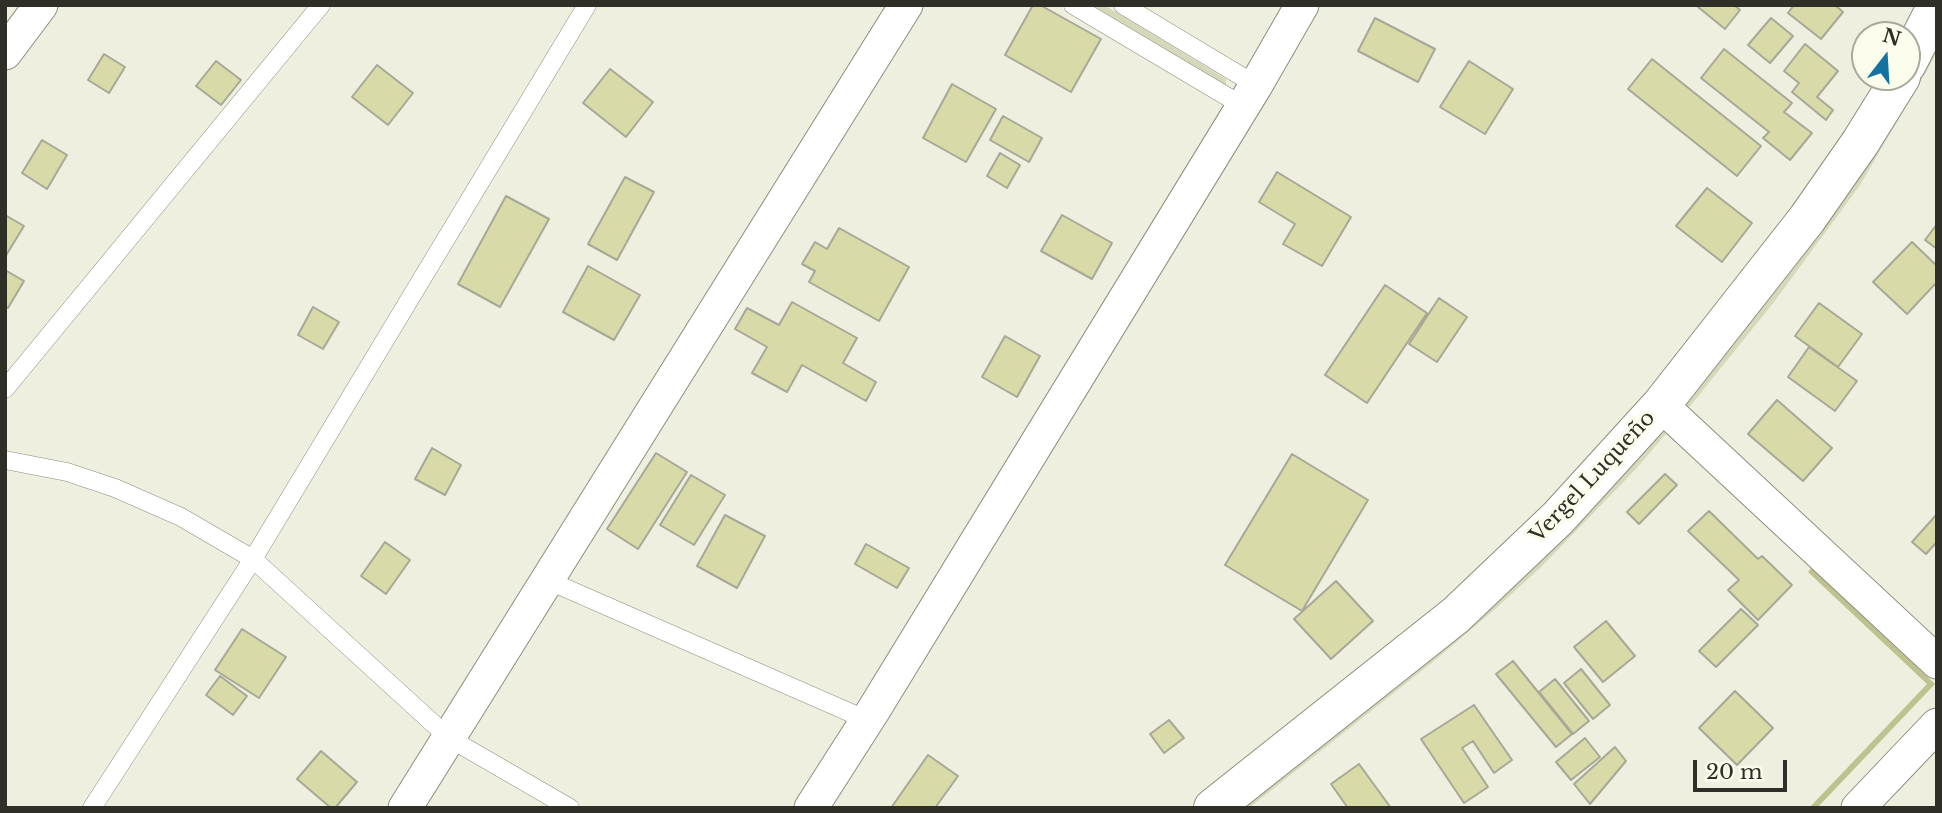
<!DOCTYPE html>
<html>
<head>
<meta charset="utf-8">
<style>
	body { margin:0 }
	#map { position:relative; width:1942px; height:813px; overflow:hidden; background:#eeefde; font-family:"Libre Baskerville",serif }
	canvas { display:block }
	.frame { position:absolute; inset:0; border:7px solid #2f2f28; pointer-events:none }
	.north { position:absolute; left:1851px; top:21px; width:70px; height:70px; box-sizing:border-box; background:#fbfceb; border:2px solid #a9aa9d; border-radius:50%; rotate:17deg; font-size:19px; font-weight:700; line-height:28px; text-align:center; color:#2f2f28 }
	.north::after { content:''; display:block; margin:auto; width:24px; height:32px; background:#1272a0; clip-path:polygon(50% 0,100% 100%,50% 72%,0 100%) }
	.scale { position:absolute; left:1693px; top:760px; width:94px; height:32px; box-sizing:border-box; border:4px solid #2f2f28; border-top:0; padding-left:9px; font-size:21px; line-height:24px; white-space:nowrap; color:#2f2f28; -webkit-text-stroke:5px #fbfceb; paint-order:stroke }
</style>
</head>
<body>
<div id="map">
<canvas width="1942" height="813"></canvas>
<div class="frame"></div>
<div class="north">N</div>
<div class="scale">20 m</div>
</div>
<script>
const g = document.querySelector('canvas').getContext('2d');
g.lineJoin = 'round';
function fillPath(path, color) { g.fillStyle = color; g.fill(path, 'evenodd'); }
const shape = rows => new Path2D(rows.map(r => 'M' + r).join(''));
function stroke(path, color, width, dash) { g.strokeStyle = color; g.lineWidth = width; g.lineCap = dash ? 'butt' : 'round'; g.setLineDash(dash || []); g.stroke(path); }
function drawText(font, color, halo, rows, align = 'center') {
  g.font = font + ' "Libre Baskerville",serif'; g.lineWidth = 7; g.setLineDash([]); g.textBaseline = 'middle'; g.strokeStyle = halo; g.fillStyle = color; for (const [text, x, y, turn = 0] of rows) {
    g.save(); g.translate(x, y); g.rotate((+turn || 0) * Math.PI / 180); g.textAlign = isNaN(turn) ? turn : align; if (halo) g.strokeText(text, 0, 0); g.fillText(text, 0, 0); g.restore();
  }
}
fillPath(shape([
	[1089,5,1104,5,1226,79,1226,85,1222,86],
	[1937,35,1937,52,1925,74,1860,185,1774,302,1695,400,1634,471,1541,567,1494,610,1434,661,1249,808,1237,808,1490,604]
]), '#d6d8b9');
fillPath(shape([
	[1811,568,1935,684,1817,808,1809,808,1927,684,1808,572]
]), '#bfc18e');
const building = shape([
	[1033,5,1040,5,1101,39,1071,92,1005,55,1033,5],
	[1700,5,1734,5,1740,10,1725,29,1698,7,1700,5],
	[1794,5,1835,5,1843,12,1821,39,1788,13,1794,5],
	[1375,18,1435,49,1418,82,1358,51,1375,18],
	[1771,18,1793,36,1770,63,1748,45,1771,18],
	[1805,44,1838,71,1817,97,1833,110,1826,120,1792,92,1799,83,1784,71,1805,44],
	[1724,49,1792,103,1784,112,1812,133,1790,160,1763,138,1769,132,1701,78,1724,49],
	[104,54,125,67,109,93,88,80,104,54],
	[1652,59,1761,146,1737,176,1628,89,1652,59],
	[216,61,241,80,221,105,196,86,216,61],
	[1469,61,1513,89,1485,134,1440,107,1469,61],
	[377,65,413,93,388,125,352,97,377,65],
	[610,69,653,102,626,137,583,103,610,69],
	[952,84,996,109,966,162,923,138,952,84],
	[1003,116,1042,138,1029,162,990,140,1003,116],
	[42,140,67,155,47,189,22,173,42,140],
	[1000,153,1020,165,1007,188,987,176,1000,153],
	[1277,172,1351,217,1322,266,1283,244,1295,224,1259,202,1277,172],
	[625,177,654,192,617,260,588,244,625,177],
	[1707,188,1752,223,1722,262,1676,226,1707,188],
	[506,196,549,219,500,307,458,284,506,196],
	[5,215,24,226,5,257,5,215],
	[1062,215,1112,243,1092,279,1041,251,1062,215],
	[1937,224,1937,249,1925,240,1937,224],
	[839,228,909,267,879,321,809,282,815,271,802,264,815,242,827,249,839,228],
	[1912,242,1937,266,1937,282,1907,314,1873,282,1912,242],
	[588,266,640,295,614,340,563,312,588,266],
	[5,270,24,281,8,308,5,307,5,270],
	[1385,285,1427,313,1367,403,1325,375,1385,285],
	[1439,298,1467,317,1437,362,1409,344,1439,298],
	[792,302,857,338,843,363,876,382,866,401,802,365,787,392,752,373,767,347,735,329,747,308,779,325,792,302],
	[1819,303,1862,334,1838,367,1795,336,1819,303],
	[313,307,339,322,323,349,298,335,313,307],
	[1005,336,1040,356,1017,397,982,377,1005,336],
	[1809,347,1857,381,1835,411,1788,377,1809,347],
	[1777,400,1832,448,1803,481,1748,434,1777,400],
	[432,448,461,465,445,495,415,479,432,448],
	[656,453,687,472,638,549,607,529,656,453],
	[1292,454,1368,500,1302,611,1225,565,1292,454],
	[1665,474,1677,485,1639,524,1627,512,1665,474],
	[691,475,725,495,694,545,660,525,691,475],
	[1709,511,1758,559,1762,556,1792,585,1758,620,1728,590,1739,580,1688,531,1709,511],
	[1937,514,1937,545,1935,544,1926,554,1912,542,1937,514],
	[725,515,765,536,737,588,697,566,725,515],
	[385,542,410,560,386,594,361,576,385,542],
	[866,544,909,568,897,588,855,564,866,544],
	[1336,581,1373,621,1331,659,1294,619,1336,581],
	[1741,609,1758,625,1716,667,1699,651,1741,609],
	[1606,621,1635,656,1603,682,1574,647,1606,621],
	[242,629,286,657,259,698,215,670,242,629],
	[1513,661,1572,734,1556,747,1496,674,1513,661],
	[1581,669,1610,705,1593,719,1564,683,1581,669],
	[220,676,247,696,233,715,206,695,220,676],
	[1555,679,1589,721,1573,734,1539,692,1555,679],
	[1735,691,1773,728,1737,765,1699,728,1735,691],
	[1474,705,1512,760,1494,773,1473,741,1462,748,1488,787,1464,803,1421,739,1474,705],
	[1169,720,1184,738,1164,753,1150,734,1169,720],
	[1585,738,1600,757,1571,780,1556,762,1585,738],
	[1615,747,1626,761,1590,804,1574,784,1615,747],
	[321,751,357,782,335,808,331,808,297,779,321,751],
	[928,755,958,776,935,808,891,808,928,755],
	[1359,764,1391,808,1348,808,1331,784,1359,764]
]);
fillPath(building, '#d8daa7');
stroke(building, '#a7a897', 2);
const lane = shape([
	[1073,5,1243,106],
	[1123,5,1256,85],
	[5,389,321,5],
	[5,460,67,472,115,488,181,517,253,559,449,738,570,808],
	[547,580,867,720],
	[92,808,253,559,587,5]
]);
const street = shape([
	[5,53,41,5],
	[1661,405,1937,662],
	[405,808,906,5],
	[811,808,873,711,1256,85,1302,5],
	[1858,808,1937,725]
]);
const primary = shape([
	[1907,64,1937,5],
	[1213,808,1456,615,1558,518,1661,405,1807,219,1860,143,1901,77]
]);
stroke(lane, '#8d8e7e', 19);
stroke(street, '#8d8e7e', 35);
stroke(primary, '#8d8e7e', 40);
stroke(lane, '#fff', 18);
stroke(street, '#fff', 33);
stroke(primary, '#fff', 38);
drawText('21px', '#2f2f28', '#fbfceb', [
	["Vergel Luqueño",1593,477,-47]
]);
</script>
</body>
</html>
